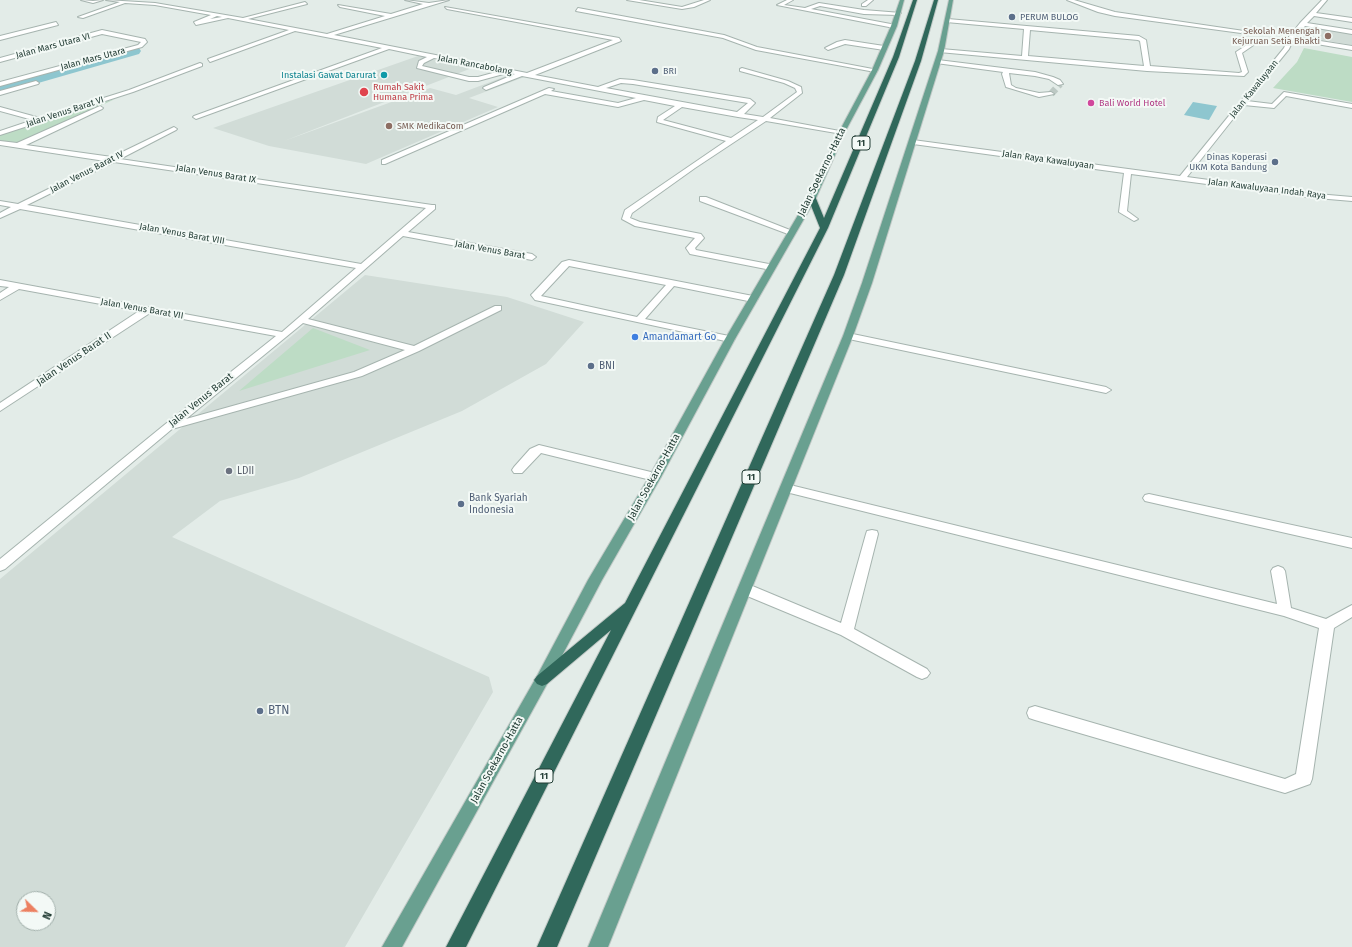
<!DOCTYPE html>
<html>
<head>
<meta charset="utf-8">
<style>
	body { margin:0 }
	#map { position:relative; width:1352px; height:947px; overflow:hidden; background:#e3ece8; font-family:"Fira Sans",sans-serif }
	canvas { display:block }
	.north { position:absolute; left:16px; top:891px; width:40px; height:40px; box-sizing:border-box; background:#f3f9f6; border:1px solid #a0aea9; border-radius:50%; rotate:113deg; font-size:11px; font-weight:700; line-height:16px; text-align:center; color:#233d35 }
	.north::after { content:''; display:block; margin:auto; width:14px; height:18px; background:#ec8061; clip-path:polygon(50% 0,100% 100%,50% 72%,0 100%) }
</style>
</head>
<body>
<div id="map">
<canvas width="1352" height="947"></canvas>
<div class="north">N</div>
</div>
<script>
const g = document.querySelector('canvas').getContext('2d');
g.lineJoin = 'round';
function fillPath(path, color) { g.fillStyle = color; g.fill(path, 'evenodd'); }
const shape = rows => new Path2D(rows.map(r => 'M' + r).join(''));
function stroke(path, color, width, dash) { g.strokeStyle = color; g.lineWidth = width; g.lineCap = dash ? 'butt' : 'round'; g.setLineDash(dash || []); g.stroke(path); }
function drawText(font, color, halo, rows, align = 'center') {
  g.font = font + ' "Fira Sans",sans-serif'; g.lineWidth = 4; g.setLineDash([]); g.textBaseline = 'middle'; g.strokeStyle = halo; g.fillStyle = color; for (const [text, x, y, turn = 0] of rows) {
    g.save(); g.translate(x, y); g.rotate((+turn || 0) * Math.PI / 180); g.textAlign = isNaN(turn) ? turn : align; if (halo) g.strokeText(text, 0, 0); g.fillText(text, 0, 0); g.restore();
  }
}
fillPath(shape([
	[1311,23,1352,30,1352,45,1305,37,1303,34],
	[418,56,472,68,284,141,430,88,456,95,514,73,527,76,469,98,498,107,366,164,269,146,213,128],
	[365,275,507,297,584,322,546,364,462,411,299,478,220,501,172,537,489,677,493,692,345,947,0,947,0,579],
	[24,899,48,899,48,923,24,923]
]), '#d1dcd7');
fillPath(shape([
	[1304,48,1352,57,1352,102,1273,88,1297,62],
	[115,99,19,144,0,141,0,134],
	[313,328,370,350,239,391]
]), '#bddcc5');
fillPath(shape([
	[1193,102,1217,106,1209,120,1184,115]
]), '#8ec6cf');
fillPath(shape([
	[133,46,139,48,141,51,139,54,0,94,0,84,133,46]
]), '#8ec6cf');
stroke(shape([
	[1051,94,1060,84]
]), '#bdc9c4', 7, [7, 3.5]);
const minor = shape([
	[81,0,93,1,103,0,93,3,81,0],
	[106,0,155,3,243,18,305,2,307,4,248,19,327,34,385,16,340,7,338,5,391,14,423,4,405,0,429,3,449,0,334,35,527,73,613,40,447,9,445,7,619,38,621,41,535,75,598,87,620,79,633,80,750,99,755,103,744,114,763,117,797,92,795,88,784,83,740,71,740,69,742,68,788,81,801,87,802,93,770,118,845,132,842,134,766,121,695,168,632,213,630,218,640,222,701,234,704,238,695,248,696,250,774,265,774,269,771,270,690,254,686,248,695,238,635,226,622,219,625,210,726,141,657,122,658,117,675,106,644,100,618,107,545,94,385,164,382,164,382,160,549,88,554,89,551,91,618,103,636,98,522,76,486,90,483,88,484,87,515,74,507,73,478,81,469,81,417,68,419,61,427,57,389,49,196,119,193,117,194,116,382,48,295,31,210,62,208,59,289,30,228,18,196,25,194,22,211,15,155,5,125,3,83,18,78,17,120,2,106,0],
	[217,16,222,17,210,19,217,16],
	[434,58,500,71,478,77,469,77,422,66,424,63,434,58],
	[621,83,633,84,748,103,737,112,606,88,621,83],
	[682,107,738,117,758,120,731,138,663,120,682,107],
	[627,0,639,0,682,7,704,0,710,0,694,7,682,9,627,0],
	[787,0,793,0,784,5,805,8,819,3,864,10,901,13,898,15,864,14,820,6,811,9,896,25,894,28,777,5,787,0],
	[868,0,873,0,866,6,862,6,862,4,868,0],
	[1067,0,1074,0,1115,12,1244,31,1241,33,1115,16,1098,12,1067,0],
	[1322,0,1327,0,1316,13,1352,18,1352,22,1314,16,1307,23,1352,30,1352,34,1305,26,1295,37,1352,46,1352,50,1293,40,1289,49,1247,101,1272,104,1284,92,1352,104,1352,108,1286,96,1274,108,1244,105,1187,177,1305,193,1352,197,1352,201,1305,197,1131,174,1127,211,1138,219,1134,221,1119,212,1124,173,913,144,909,142,913,140,1180,176,1284,48,1288,38,1300,23,1322,0],
	[578,8,724,35,757,47,878,70,875,72,756,50,723,38,576,11,578,8],
	[948,19,1139,36,1146,40,1150,66,1239,73,1242,72,1236,52,1250,43,1255,44,1242,53,1248,72,1244,76,1147,71,939,52,941,49,1022,56,1024,29,946,22,948,19],
	[1030,30,1138,40,1140,41,1144,66,1028,56,1030,30],
	[56,22,58,25,0,40,0,36,56,22],
	[102,30,145,39,147,42,142,47,0,86,0,82,138,45,141,42,102,34,0,62,0,58,102,30],
	[845,40,884,46,887,48,884,50,845,44,828,50,825,48,837,42,845,40],
	[938,60,1035,72,1053,77,1060,80,1063,84,1058,85,1049,79,1035,76,1009,73,1011,85,1016,88,1039,93,1051,92,1054,94,1039,97,1006,87,1002,74,1003,72,936,63,938,60],
	[200,63,202,64,202,66,133,92,0,135,0,131,33,120,0,111,0,107,40,118,129,90,200,63],
	[36,81,39,83,38,84,0,95,0,91,36,81],
	[100,106,103,108,102,109,26,145,112,157,174,127,177,129,176,130,120,159,432,205,435,205,435,209,408,232,532,254,536,257,532,260,403,236,308,319,414,346,495,306,501,306,501,310,419,351,362,376,172,429,5,569,0,571,0,559,163,426,276,336,150,313,0,411,0,403,139,311,19,289,0,300,0,293,9,287,0,286,0,280,282,332,356,268,20,209,0,218,0,213,11,207,0,205,0,201,18,204,105,161,0,145,0,141,17,143,100,106],
	[114,162,426,208,361,264,27,205,114,162],
	[303,323,405,350,354,372,186,419,303,323],
	[700,197,706,197,795,232,791,235,788,234,700,201,700,197],
	[569,260,753,296,758,299,753,302,674,286,645,319,734,337,735,339,730,342,535,300,531,295,533,293,562,262,569,260],
	[569,266,666,285,637,317,541,296,569,266],
	[848,333,1106,387,1111,390,1106,393,844,338,843,336,848,333],
	[539,445,655,473,661,477,655,481,541,453,522,473,514,473,512,470,514,467,530,449,539,445],
	[786,484,1277,604,1271,571,1273,568,1278,566,1283,568,1285,571,1291,608,1326,619,1352,605,1352,617,1334,628,1312,779,1310,784,1285,793,1035,720,1029,718,1027,713,1029,708,1035,706,1285,779,1296,774,1319,628,1284,616,782,491,780,488,782,485,786,484],
	[1149,494,1352,538,1352,548,1145,501,1143,498,1145,495,1149,494],
	[872,530,877,531,878,534,854,629,927,669,930,673,927,677,922,679,917,677,841,635,740,593,738,589,740,585,745,584,750,585,841,623,866,534,867,531,872,530]
]);
const major = shape([
	[900,0,904,0,897,26,878,70,845,132,816,198,735,339,661,477,602,580,547,684,402,947,382,947,537,676,588,580,649,477,725,339,808,198,839,132,872,70,891,26,900,0],
	[949,0,953,0,944,51,872,283,853,336,608,947,588,947,843,336,862,283,938,51,949,0]
]);
const highway = shape([
	[913,0,917,0,899,57,828,228,466,947,446,947,611,630,547,684,542,686,537,684,534,680,537,676,625,603,820,228,808,198,815,196,824,218,893,57,913,0],
	[934,0,938,0,921,61,844,275,557,947,537,947,834,275,915,61,934,0]
]);
stroke(minor, '#a6b4af', 2);
stroke(major, '#c1c9c6', 2);
stroke(highway, '#c1c9c6', 2);
fillPath(minor, '#fff');
fillPath(major, '#69a090');
fillPath(highway, '#30685b');
for (const [x, y, r, color] of [
	[1012,17,4,"#5c6f8a"],
	[1328,36,4,"#8d6e63"],
	[655,71,4,"#5c6f8a"],
	[384,75,4,"#0f9aa8"],
	[364,92,5,"#e0444e"],
	[1091,103,4,"#d1479c"],
	[389,126,4,"#8d6e63"],
	[1275,162,4,"#5c6f8a"],
	[635,337,4,"#3f7fe0"],
	[591,366,4,"#5c6f8a"],
	[229,471,4,"#6b7280"],
	[461,504,4,"#5c6f8a"],
	[260,711,4,"#5c6f8a"]
]) { const dot = new Path2D(); dot.arc(x, y, r, 0, 2 * Math.PI); g.fillStyle = color; g.fill(dot); stroke(dot, '#f3f9f6', 1.5); }
drawText('9px', '#4e5e75', '#f3f9f6', [
	["PERUM BULOG",1020,17],
	["BRI",663,71],
	["Dinas Koperasi",1267,157,"right"],
	["UKM Kota Bandung",1267,167,"right"]
], 'left');
drawText('9px', '#785e54', '#f3f9f6', [
	["Sekolah Menengah",1320,31],
	["Kejuruan Setia Bhakti",1320,41],
	["SMK MedikaCom",397,126,"left"]
], 'right');
drawText('9px', '#233d35', '#f3f9f6', [
	["Jalan Mars Utara VI",53,46,-15],
	["Jalan Mars Utara",93,59,-15],
	["Jalan Rancabolang",475,65,11],
	["Jalan Kawaluyaan",1254,89,-51],
	["Jalan Venus Barat VI",65,112,-18],
	["Jalan Raya Kawaluyaan",1048,160,8],
	["Jalan Venus Barat IV",87,172,-27],
	["Jalan Venus Barat IX",216,174,9],
	["Jalan Kawaluyaan Indah Raya",1267,189,7],
	["Jalan Venus Barat VIII",182,234,10],
	["Jalan Venus Barat",490,250,10],
	["Jalan Venus Barat VII",142,309,10]
]);
drawText('9px', '#0d838f', '#f3f9f6', [
	["Instalasi Gawat Darurat",376,75]
], 'right');
drawText('9px', '#be3a42', '#f3f9f6', [
	["Rumah Sakit",373,87],
	["Humana Prima",373,97]
], 'left');
drawText('9px', '#b23c85', '#f3f9f6', [
	["Bali World Hotel",1099,103]
], 'left');
for (const [x, y, w] of [
	[861,143,18],
	[751,477,18],
	[544,776,18]
]) { const box = new Path2D(); box.roundRect(x - w / 2, y - 7, w, 14, 3); g.fillStyle = '#f3f9f6'; g.fill(box); stroke(box, '#233d35', 1); }
drawText('bold 9px', '#233d35', null, [
	["11",861,143],
	["11",751,477],
	["11",544,776]
]);
drawText('10px', '#233d35', '#f3f9f6', [
	["Jalan Soekarno-Hatta",822,172,-64],
	["Jalan Venus Barat II",74,359,-34],
	["Jalan Venus Barat",201,400,-39],
	["Jalan Soekarno-Hatta",654,477,-61],
	["Jalan Soekarno-Hatta",497,760,-61]
]);
drawText('10px', '#366cbe', '#f3f9f6', [
	["Amandamart Go",643,337]
], 'left');
drawText('10px', '#4e5e75', '#f3f9f6', [
	["BNI",599,366],
	["Bank Syariah",469,498],
	["Indonesia",469,510]
], 'left');
drawText('10px', '#5b616d', '#f3f9f6', [
	["LDII",237,471]
], 'left');
drawText('12px', '#4e5e75', '#f3f9f6', [
	["BTN",268,711]
], 'left');
</script>
</body>
</html>
